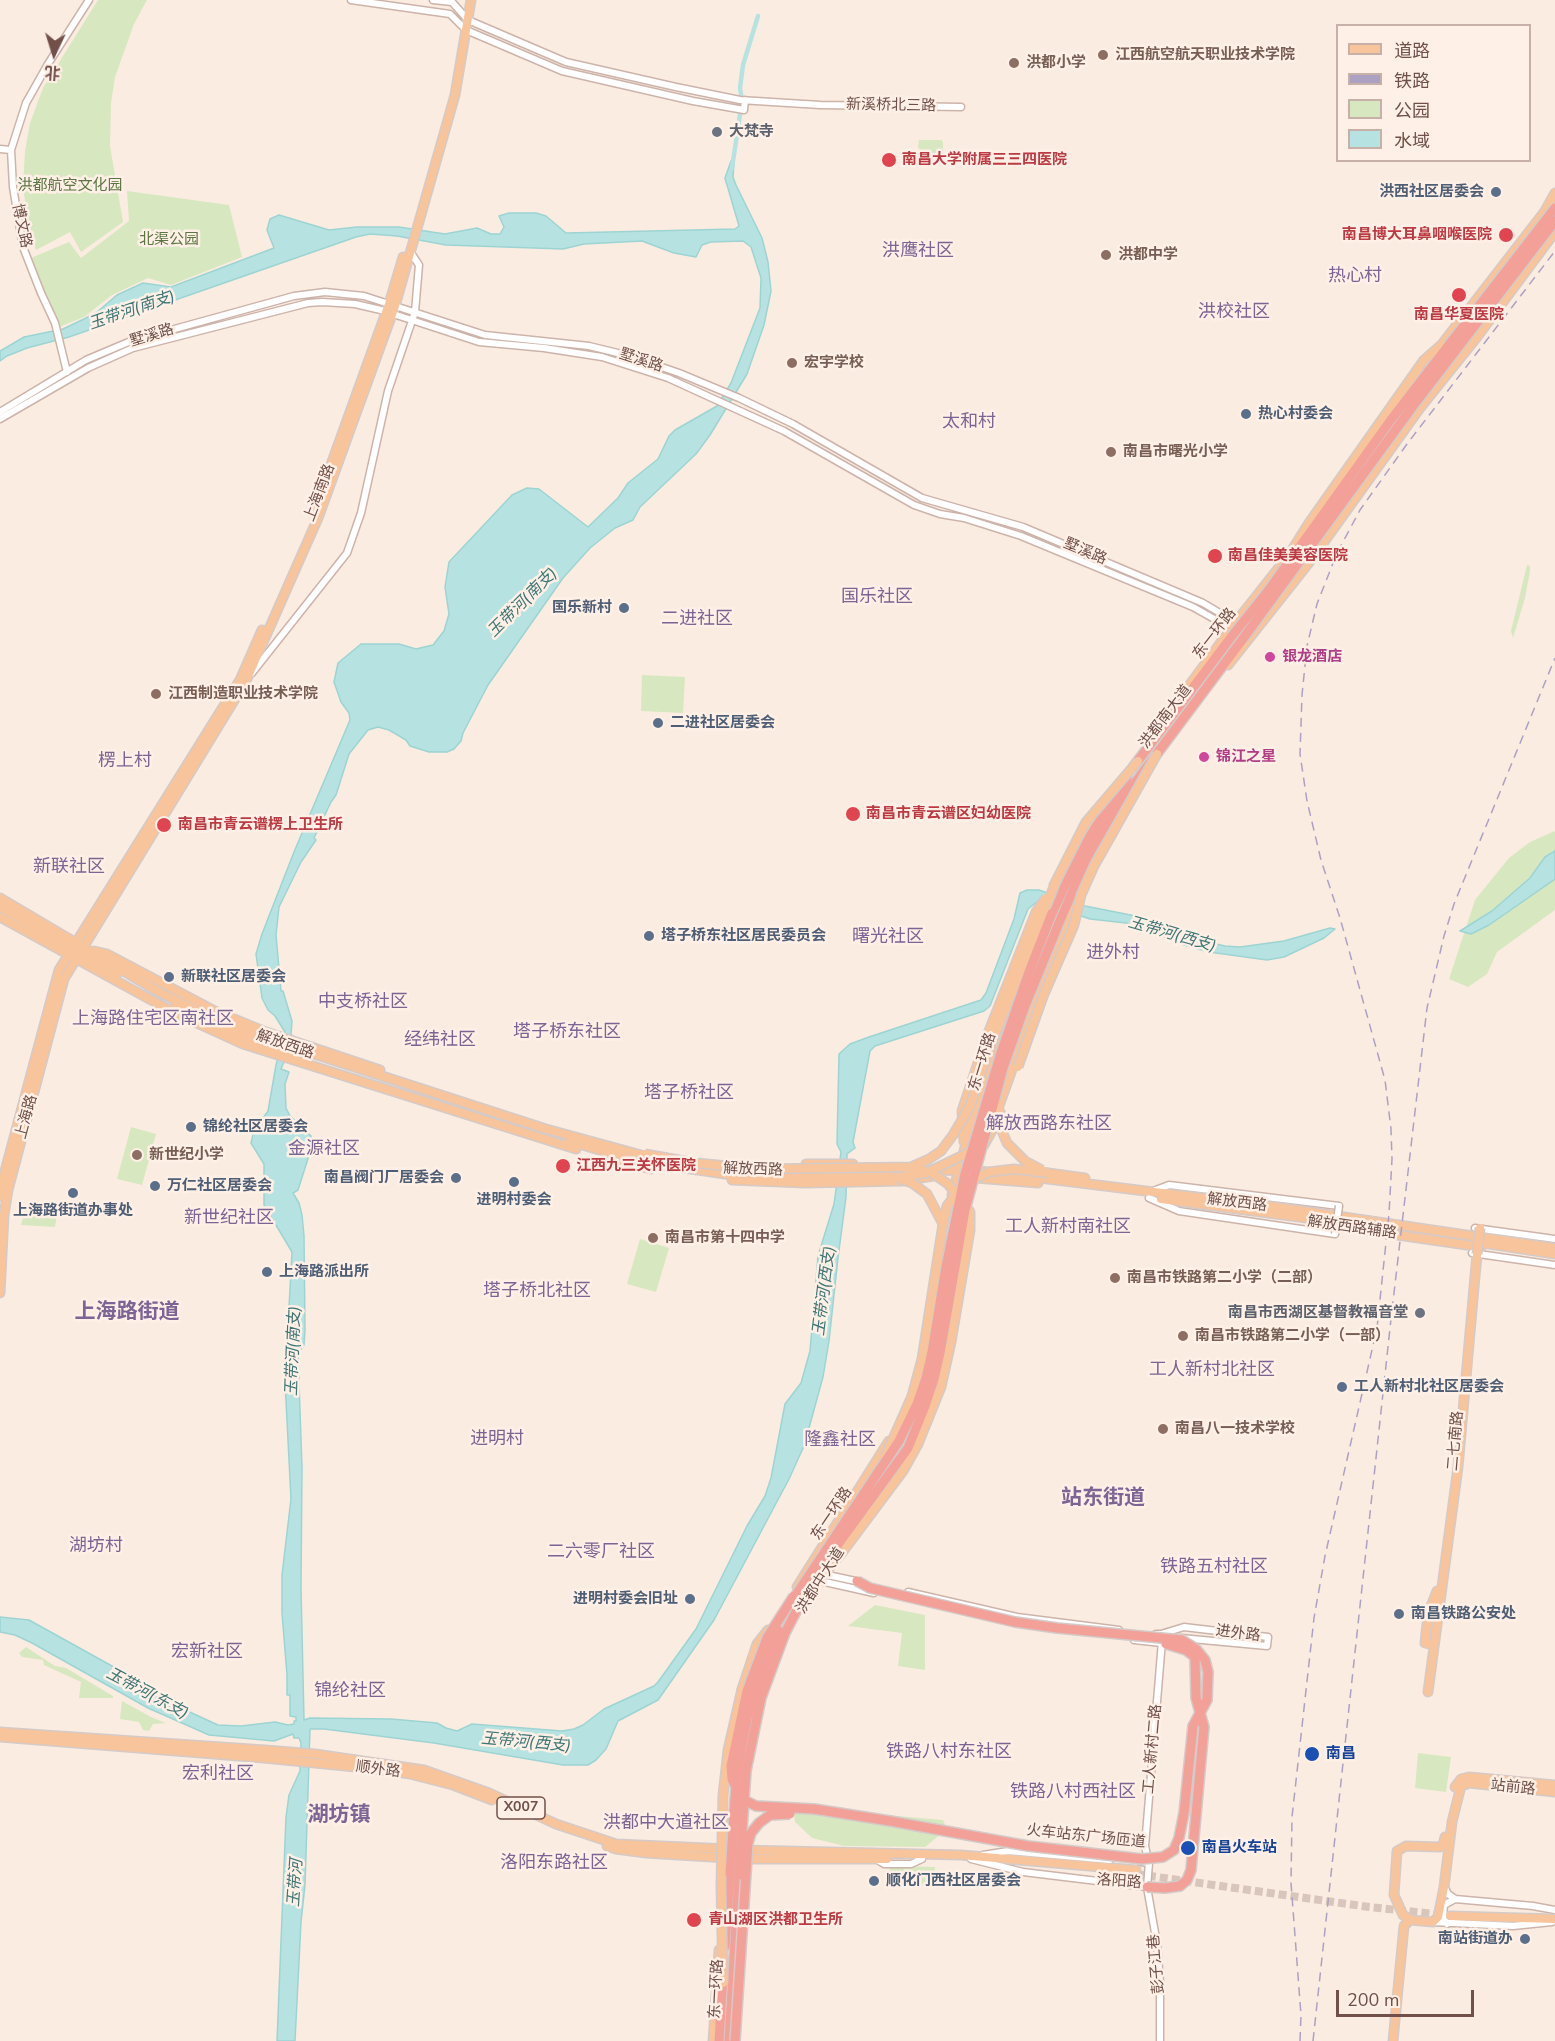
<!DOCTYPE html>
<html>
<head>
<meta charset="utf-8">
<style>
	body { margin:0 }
	#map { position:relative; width:1555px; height:2041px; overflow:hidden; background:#fbece1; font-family:"Nunito Sans","Noto Sans SC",sans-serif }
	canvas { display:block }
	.legend { position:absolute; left:1336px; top:24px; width:195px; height:138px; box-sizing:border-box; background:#fef0e6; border:2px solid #c6b0a7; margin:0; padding:8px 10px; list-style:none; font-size:18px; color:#715049 }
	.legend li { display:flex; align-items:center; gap:12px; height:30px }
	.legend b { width:30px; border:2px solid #c6b0a7 }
	.north { position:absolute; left:24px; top:24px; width:60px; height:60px; -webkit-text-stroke:4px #fef0e6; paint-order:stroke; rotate:184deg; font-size:16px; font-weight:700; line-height:24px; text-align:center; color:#715049 }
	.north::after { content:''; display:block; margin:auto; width:21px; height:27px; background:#715049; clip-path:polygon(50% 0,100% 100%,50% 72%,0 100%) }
	.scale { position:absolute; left:1336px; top:1990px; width:138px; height:27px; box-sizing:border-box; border:3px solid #715049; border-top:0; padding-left:8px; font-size:18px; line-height:21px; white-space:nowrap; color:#715049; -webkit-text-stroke:4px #fef0e6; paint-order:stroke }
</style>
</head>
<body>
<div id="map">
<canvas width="1555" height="2041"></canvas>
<ul class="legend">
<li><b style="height:8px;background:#f8c49b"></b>道路</li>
<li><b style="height:8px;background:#ada1c3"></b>铁路</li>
<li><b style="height:16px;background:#d7e7c0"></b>公园</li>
<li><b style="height:16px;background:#b6e3e1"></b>水域</li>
</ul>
<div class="north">北</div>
<div class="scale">200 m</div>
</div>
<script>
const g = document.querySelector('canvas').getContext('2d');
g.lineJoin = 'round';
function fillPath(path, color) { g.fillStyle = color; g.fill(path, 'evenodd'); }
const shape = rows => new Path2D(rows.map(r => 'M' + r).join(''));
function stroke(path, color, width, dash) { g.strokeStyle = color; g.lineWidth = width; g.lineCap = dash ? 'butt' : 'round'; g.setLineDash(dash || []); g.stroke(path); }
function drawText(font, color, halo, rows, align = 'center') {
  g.font = font + ' "Nunito Sans","Noto Sans SC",sans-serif'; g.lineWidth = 5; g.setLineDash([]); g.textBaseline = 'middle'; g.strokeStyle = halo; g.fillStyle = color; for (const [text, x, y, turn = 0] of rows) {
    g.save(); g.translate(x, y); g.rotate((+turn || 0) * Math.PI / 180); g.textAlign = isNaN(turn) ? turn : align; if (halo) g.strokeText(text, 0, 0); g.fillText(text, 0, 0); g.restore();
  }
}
fillPath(shape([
	[98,0,147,0,134,24,115,77,111,103,110,146,123,222,81,252,70,232,36,250,28,223,23,186,25,151,30,123,43,88],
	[919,140,941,140,943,142,943,153,936,157,925,157,918,147],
	[127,191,229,205,242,257,171,285,148,278,112,295,84,317,59,327,31,258,69,242,81,258,129,221],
	[1527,565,1530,566,1530,571,1525,598,1513,638,1511,631],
	[642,675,685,677,683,713,641,711],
	[1555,831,1555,910,1497,952,1487,974,1468,987,1449,979,1475,900,1509,858,1530,842],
	[131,1127,156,1134,142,1185,117,1179],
	[26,1207,57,1213,55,1227,21,1225],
	[640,1239,669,1248,656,1292,627,1284],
	[875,1605,925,1615,925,1670,898,1666,902,1633,848,1626],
	[26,1647,55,1666,66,1668,113,1696,113,1698,79,1698,81,1682,44,1665,43,1660,22,1657,19,1653],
	[122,1701,151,1717,166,1723,153,1724,149,1731,143,1730,139,1722,120,1719],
	[1418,1753,1451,1757,1446,1792,1415,1788],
	[793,1807,943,1820,947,1829,925,1847,844,1846,812,1838,795,1822],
	[890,1866,935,1867,934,1885,889,1884]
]), '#d7e7c0');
const water = shape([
	[731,161,734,163,733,177,736,185,762,238,768,262,771,291,764,325,747,374,710,435,696,454,640,507,633,520,615,528,590,548,563,578,488,685,463,733,461,741,454,749,447,752,429,752,410,746,406,740,389,730,378,727,368,730,349,754,336,795,331,802,314,838,316,840,301,862,279,907,276,935,281,991,283,991,292,1021,291,1034,294,1038,281,1069,289,1072,285,1084,286,1108,290,1116,311,1136,312,1146,298,1190,293,1193,299,1203,302,1215,304,1236,305,1330,304,1345,298,1353,302,1468,301,1588,304,1720,310,1718,391,1719,437,1723,446,1728,457,1731,472,1724,562,1731,574,1729,583,1725,604,1709,654,1686,658,1682,696,1629,747,1526,765,1496,771,1478,785,1404,801,1383,810,1351,818,1256,834,1204,841,1152,837,1144,839,1054,850,1044,869,1037,981,1000,986,993,1014,919,1020,893,1027,890,1039,890,1085,906,1146,918,1195,939,1225,946,1240,947,1284,941,1330,928,1335,929,1324,938,1284,957,1267,960,1209,952,1184,945,1143,928,1126,923,1090,919,1038,901,1028,909,990,1006,984,1011,875,1046,870,1051,853,1142,855,1148,847,1154,846,1197,838,1258,829,1341,823,1377,804,1446,789,1479,714,1620,658,1700,618,1721,606,1749,596,1760,588,1765,563,1765,434,1743,324,1729,310,1729,305,1885,301,1922,295,2041,277,2041,286,1817,289,1795,300,1771,301,1743,299,1738,294,1738,293,1734,274,1741,209,1735,148,1708,32,1643,15,1635,0,1632,0,1617,29,1620,121,1671,159,1698,218,1725,241,1726,275,1722,288,1725,294,1724,294,1721,296,1721,296,1717,290,1716,290,1695,287,1695,287,1675,282,1613,282,1575,291,1499,285,1381,292,1252,264,1205,264,1164,251,1143,254,1131,268,1111,276,1065,285,1032,275,1016,268,1010,262,998,256,954,262,934,294,852,350,720,349,713,341,702,334,682,338,663,361,644,399,644,416,649,433,645,444,631,449,614,445,587,449,562,512,495,527,488,539,489,588,527,618,498,628,483,658,459,669,436,675,430,717,406,731,383,760,308,761,278,751,247,743,241,711,242,702,245,696,257,674,253,642,241,584,244,563,249,446,245,397,236,370,234,356,237,69,337,27,348,7,356,0,361,0,351,24,337,63,329,84,319,97,312,117,295,143,283,171,287,274,248,267,230,270,219,279,215,329,230,357,227,399,227,445,234,477,228,491,234,500,234,504,227,499,216,509,213,536,213,546,216,566,233,735,229,739,226,725,178,731,161],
	[1555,851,1555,879,1489,925,1471,934,1460,931,1492,911,1530,878,1545,857,1555,851]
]);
fillPath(water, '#b6e3e1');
stroke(water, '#9dd4d3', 1.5);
stroke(shape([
	[732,168,742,101,740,88,743,65,758,16]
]), '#b6e3e1', 4.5);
stroke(shape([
	[1136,1874,1369,1907,1444,1915]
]), '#d8c5bb', 8, [8, 4]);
const minor = shape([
	[351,0,450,14,466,30,562,71,693,101,744,110,745,100],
	[433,0,452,2,468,20,566,62,676,87,740,100,820,105,961,107],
	[0,149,11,150],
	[67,372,55,323,41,293,23,247,13,187,11,150,26,103,48,64,89,0],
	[0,412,86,360,131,341,294,296,325,292,364,296,485,335,589,346,630,356,679,373,739,398,793,424,922,498,1023,527,1203,603,1252,632],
	[0,419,88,368,133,348,308,303,322,302,355,304,381,310,479,342,544,348,602,357,668,378,784,431,914,505,940,514,964,518,1021,536,1193,607,1232,629],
	[252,673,347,553,361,513,388,391,415,312,419,265,411,253],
	[1153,1191,1169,1185,1339,1206],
	[1149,1198,1179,1211,1335,1234],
	[1475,1228,1555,1239],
	[1472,1253,1555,1265],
	[823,1574,860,1582],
	[816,1580,874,1593],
	[908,1592,1017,1617,1119,1630],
	[1156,1634,1161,1634,1184,1627,1268,1637,1267,1646,1181,1638],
	[1134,1640,1162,1643,1169,1641],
	[983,1855,1008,1851,1110,1860],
	[876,1859,884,1864,911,1864,922,1859],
	[971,1859,1023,1872,1147,1887,1149,1863,1141,1862],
	[1148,1860,1145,1846,1162,1641],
	[1147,1887,1157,1944,1160,1982,1160,2041],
	[1445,1888,1448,1894,1455,1899,1533,1906,1555,1910],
	[1433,1922,1513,1926,1552,1922],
	[1447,1924,1443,1918,1444,1905,1455,1899]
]);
const major = shape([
	[1402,399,1442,344,1545,211,1555,193],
	[316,506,389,304,403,257],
	[1228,665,1311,560,1420,408,1477,337,1555,232],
	[1157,729,1236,622,1285,560],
	[1078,846,1098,813],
	[0,898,159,992,199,1012,246,1032,546,1129,652,1158],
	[0,907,117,974],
	[0,917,173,1012,243,1044,576,1149],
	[94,951,107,954,215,1011,266,1032,380,1070],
	[175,1006,244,1038,297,1055],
	[999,1106,1041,988,1075,908],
	[569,1141,623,1157],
	[964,1142,962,1111,987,1036],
	[984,1145,1001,1114],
	[614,1160,651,1169],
	[644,1162,732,1175,900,1175],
	[806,1164,853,1164],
	[931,1170,979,1171,1048,1179,1276,1207,1555,1248],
	[1048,1173,1085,1178],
	[976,1178,1038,1183],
	[732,1180,805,1183,902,1181,933,1176],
	[952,1195,973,1118,1013,998],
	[0,1196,5,1171,59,970,240,680,262,630],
	[1161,1199,1368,1226],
	[1363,1230,1481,1247],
	[1476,1242,1555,1254],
	[0,1293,4,1215,8,1190,64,979,246,681,318,518,395,306,455,95,471,0],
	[885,1489,906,1458],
	[797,1587,889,1441],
	[1434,1645,1425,1643,1428,1614,1437,1591],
	[742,1689,757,1644,768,1630],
	[1428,1692,1458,1467,1477,1254],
	[0,1732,265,1750,315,1754,424,1770,489,1793,556,1824,616,1844,728,1849],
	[0,1737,264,1758,376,1769,410,1774,453,1785,492,1800],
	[1455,1787,1461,1779,1469,1777,1555,1785],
	[607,1846,616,1849,646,1853,728,1858],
	[741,1850,961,1855,1136,1870],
	[741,1859,887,1859],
	[1450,1916,1555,1919],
	[1412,1920,1403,1915,1394,1895,1397,1851,1406,1846,1440,1847,1443,1845,1445,1837],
	[713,2041,719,1950],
	[1393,2041,1404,1926,1410,1920,1433,1922,1438,1917,1444,1887,1452,1822,1461,1786,1469,1783,1555,1792]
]);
const highway = shape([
	[1134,766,1232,636],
	[1052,913,1085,844,1127,778],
	[1061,918,1090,852,1114,811,1242,640],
	[725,1946,730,1874],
	[719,2041,723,1975],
	[729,2041,739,1875]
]);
stroke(minor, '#cdb4ab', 9);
stroke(major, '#d4cac8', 11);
stroke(highway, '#d4cac8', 12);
stroke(minor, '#fff', 6);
stroke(major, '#f8c49b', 8);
stroke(highway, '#f3a099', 9);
stroke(shape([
	[1300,2041,1301,2015,1291,1883,1292,1817,1314,1618,1325,1556,1377,1328,1389,1214,1392,1159,1391,1129,1385,1080,1340,918,1321,860,1307,801,1300,754,1302,695,1307,646,1317,604,1337,553,1360,510,1407,444,1555,251],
	[1313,2041,1391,1319,1427,1008,1444,936,1454,904,1555,658]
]), '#ada1c3', 1.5, [9, 6]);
const minorBridge = shape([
	[1335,1234,1339,1206]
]);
const majorBridge = shape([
	[1292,550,1309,523,1424,360,1441,345],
	[1053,887,1086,822,1138,761],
	[987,1036,1036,912,1046,898],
	[1018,1067,1044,994,1074,925,1081,895,1094,866,1157,754],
	[999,1109,1002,1131,1007,1143,1025,1161,1042,1170],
	[991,1124,999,1106],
	[645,1154,696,1163,759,1169,911,1167,932,1173,948,1184,970,1212,970,1230,951,1342,941,1387,918,1444,903,1471,841,1554,818,1581],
	[911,1167,929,1159,941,1151,953,1135,970,1106,985,1059,1055,884],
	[894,1178,926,1173,974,1150],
	[900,1179,912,1183,927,1194,943,1224],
	[970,1181,989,1172,1014,1169,1048,1173],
	[1477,1254,1480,1228],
	[885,1457,912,1396,922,1359,943,1224,947,1206,958,1191],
	[723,1983,721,1886,723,1795,728,1750,742,1689]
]);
const highwayBridge = shape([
	[1232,636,1268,591,1390,421,1555,208],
	[1242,640,1413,406,1555,221],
	[794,1596,767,1638,747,1691,731,1766,732,1779,738,1791,746,1801,756,1806,814,1809,890,1821,1028,1846,1142,1859,1163,1857,1174,1850,1179,1838,1184,1813,1193,1726,1207,1700,1208,1672,1205,1660,1196,1649,1182,1640,1057,1628,1015,1622,870,1588,857,1581],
	[792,1601,899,1441,917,1404,926,1378,932,1352,946,1267,965,1174,1000,1056,1029,972,1052,913],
	[730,1874,737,1770,747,1719,763,1667,778,1630],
	[739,1875,746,1771,761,1698,785,1633,803,1598,836,1547,908,1448,925,1406,934,1379,940,1353,965,1210,1003,1068,1025,1006,1061,918],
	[1147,1887,1165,1888,1180,1886,1187,1880,1191,1870,1204,1727,1196,1698,1195,1657,1186,1650,1166,1644],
	[735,2041,748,1843,751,1833,759,1823,770,1815,790,1814]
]);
stroke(minorBridge, '#cdb4ab', 9, []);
stroke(majorBridge, '#d4cac8', 11, []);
stroke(highwayBridge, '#d4cac8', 12, []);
stroke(minorBridge, '#fff', 6);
stroke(majorBridge, '#f8c49b', 8);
stroke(highwayBridge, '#f3a099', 9);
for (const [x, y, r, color] of [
	[1103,55,6,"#8d6e63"],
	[1014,63,6,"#8d6e63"],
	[717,132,6,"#6b7280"],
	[889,160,8,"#e0444e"],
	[1496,192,6,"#5c6f8a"],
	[1506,235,8,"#e0444e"],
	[1106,255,6,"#8d6e63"],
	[1459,295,8,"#e0444e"],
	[792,363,6,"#8d6e63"],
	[1246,414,6,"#5c6f8a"],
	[1111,452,6,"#8d6e63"],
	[1215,556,8,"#e0444e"],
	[624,608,6,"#5c6f8a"],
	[1270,657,6,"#d1479c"],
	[156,694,6,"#8d6e63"],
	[658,723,6,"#5c6f8a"],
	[1204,757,6,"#d1479c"],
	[853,814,8,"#e0444e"],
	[164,825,8,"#e0444e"],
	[649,936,6,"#5c6f8a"],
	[169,977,6,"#5c6f8a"],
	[191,1127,6,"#5c6f8a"],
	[137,1155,6,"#8d6e63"],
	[563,1166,8,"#e0444e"],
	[456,1178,6,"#5c6f8a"],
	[514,1182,6,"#5c6f8a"],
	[155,1186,6,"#5c6f8a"],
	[73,1193,6,"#5c6f8a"],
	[653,1238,6,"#8d6e63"],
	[267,1272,6,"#5c6f8a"],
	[1115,1278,6,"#8d6e63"],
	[1420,1313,6,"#6b7280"],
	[1183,1336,6,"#8d6e63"],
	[1342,1387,6,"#5c6f8a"],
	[1163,1429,6,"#8d6e63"],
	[690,1599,6,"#5c6f8a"],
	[1399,1614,6,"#5c6f8a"],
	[1312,1754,8,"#1a4fb4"],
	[1188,1848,8,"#1a4fb4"],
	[874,1881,6,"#5c6f8a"],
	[694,1920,8,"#e0444e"],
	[1525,1939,6,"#5c6f8a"]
]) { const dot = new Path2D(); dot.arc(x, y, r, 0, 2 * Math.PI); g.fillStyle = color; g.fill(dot); stroke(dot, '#fef0e6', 2); }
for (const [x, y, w] of [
	[521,1808,48]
]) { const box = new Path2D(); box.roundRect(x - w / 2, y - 11, w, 22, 4.5); g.fillStyle = '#fef0e6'; g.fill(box); stroke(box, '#715049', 1.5); }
drawText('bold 14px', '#715049', null, [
	["X007",521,1808]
]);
drawText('bold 15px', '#785e54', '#fef0e6', [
	["江西航空航天职业技术学院",1115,55],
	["洪都小学",1026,63],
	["洪都中学",1118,255],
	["宏宇学校",804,363],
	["南昌市曙光小学",1123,452],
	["江西制造职业技术学院",168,694],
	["新世纪小学",149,1155],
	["南昌市第十四中学",665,1238],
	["南昌市铁路第二小学（二部）",1127,1278],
	["南昌市铁路第二小学（一部）",1195,1336],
	["南昌八一技术学校",1175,1429]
], 'left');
drawText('15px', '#715049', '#fef0e6', [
	["新溪桥北三路",891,106,1],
	["博文路",21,226,78],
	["墅溪路",152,336,-17],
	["墅溪路",641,361,18],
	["上海南路",320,493,-69],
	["墅溪路",1085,552,23],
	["东一环路",1215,634,-52],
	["洪都南大道",1166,717,-53],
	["解放西路",285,1045,19],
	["东一环路",983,1062,-73],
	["上海路",27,1117,-75],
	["解放西路",753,1170,2],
	["解放西路",1237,1203,7],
	["解放西路辅路",1352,1228,8],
	["二七南路",1456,1441,-85],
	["东一环路",832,1514,-56],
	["洪都中大道",821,1581,-57],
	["进外路",1238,1634,7],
	["工人新村二路",1153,1749,-85],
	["顺外路",378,1770,7],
	["站前路",1513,1788,6],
	["火车站东广场匝道",1086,1837,6],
	["洛阳路",1119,1882,4],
	["彭子江巷",1157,1964,-95],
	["东一环路",717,1989,-87]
]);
drawText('bold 15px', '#5b616d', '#fef0e6', [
	["大梵寺",729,132],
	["南昌市西湖区基督教福音堂",1408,1313,"right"]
], 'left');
drawText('bold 15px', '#be3a42', '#fef0e6', [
	["南昌大学附属三三四医院",902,160],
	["南昌博大耳鼻咽喉医院",1492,235,"right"],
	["南昌华夏医院",1459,315,"center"],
	["南昌佳美美容医院",1228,556],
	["南昌市青云谱区妇幼医院",866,814],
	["南昌市青云谱楞上卫生所",178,825],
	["江西九三关怀医院",576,1166],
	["青山湖区洪都卫生所",708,1920]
], 'left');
drawText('15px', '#5b7642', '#fef0e6', [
	["洪都航空文化园",70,186],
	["北渠公园",169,240]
]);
drawText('bold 15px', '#4e5e75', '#fef0e6', [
	["洪西社区居委会",1484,192,"right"],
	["热心村委会",1258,414],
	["国乐新村",612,608,"right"],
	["二进社区居委会",670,723],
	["塔子桥东社区居民委员会",661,936],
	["新联社区居委会",181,977],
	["锦纶社区居委会",203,1127],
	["南昌阀门厂居委会",444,1178,"right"],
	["万仁社区居委会",167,1186],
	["进明村委会",514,1200,"center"],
	["上海路街道办事处",73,1211,"center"],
	["上海路派出所",279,1272],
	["工人新村北社区居委会",1354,1387],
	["进明村委会旧址",678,1599,"right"],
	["南昌铁路公安处",1411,1614],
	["顺化门西社区居委会",886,1881],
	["南站街道办",1513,1939,"right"]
], 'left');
drawText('bold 15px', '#b23c85', '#fef0e6', [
	["银龙酒店",1282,657],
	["锦江之星",1216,757]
], 'left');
drawText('bold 15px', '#164399', '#fef0e6', [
	["南昌",1326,1754],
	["南昌火车站",1202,1848]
], 'left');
drawText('italic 16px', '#3e7675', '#fef0e6', [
	["玉带河(南支)",132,311,-19],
	["玉带河(南支)",523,603,-45],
	["玉带河(西支)",1172,935,16],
	["玉带河(西支)",825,1291,-83],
	["玉带河(南支)",294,1351,-88],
	["玉带河(东支)",147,1694,28],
	["玉带河(西支)",526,1743,5],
	["玉带河",296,1883,-86]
]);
drawText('18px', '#7b6594', '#fef0e6', [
	["洪鹰社区",918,252],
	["热心村",1355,277],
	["洪校社区",1234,313],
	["太和村",969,423],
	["国乐社区",877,598],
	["二进社区",697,620],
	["楞上村",125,762],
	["新联社区",69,868],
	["曙光社区",888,938],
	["进外村",1113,954],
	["中支桥社区",363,1003],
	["上海路住宅区南社区",153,1020],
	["塔子桥东社区",567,1033],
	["经纬社区",440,1041],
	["塔子桥社区",689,1094],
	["解放西路东社区",1049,1125],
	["金源社区",324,1150],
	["新世纪社区",229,1219],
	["工人新村南社区",1068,1228],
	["塔子桥北社区",537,1292],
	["工人新村北社区",1212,1371],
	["进明村",497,1440],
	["隆鑫社区",840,1441],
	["湖坊村",96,1547],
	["二六零厂社区",601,1553],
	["铁路五村社区",1214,1568],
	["宏新社区",207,1653],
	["锦纶社区",350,1692],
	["铁路八村东社区",949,1753],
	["宏利社区",218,1775],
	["铁路八村西社区",1073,1793],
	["洪都中大道社区",666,1824],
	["洛阳东路社区",554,1864]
]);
drawText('bold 21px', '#7b6594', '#fef0e6', [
	["上海路街道",127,1313],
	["站东街道",1103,1499],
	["湖坊镇",339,1816]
]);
</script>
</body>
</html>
